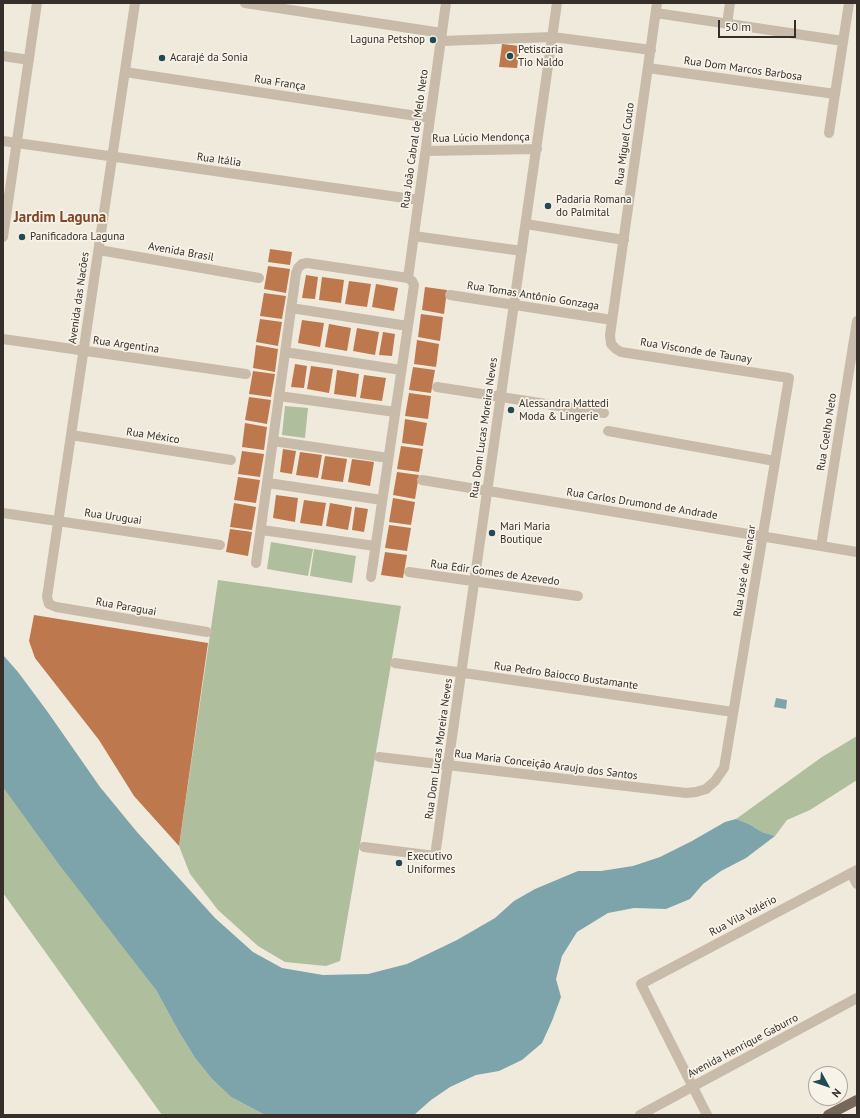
<!DOCTYPE html>
<html>
<head>
<meta charset="utf-8">
<style>
	body { margin:0 }
	#map { position:relative; width:860px; height:1118px; overflow:hidden; background:#f0eadd; font-family:"PT Sans",sans-serif }
	canvas { display:block }
	.frame { position:absolute; inset:0; border:4px solid #352e29; pointer-events:none }
	.north { position:absolute; left:808px; top:1066px; width:40px; height:40px; box-sizing:border-box; background:#f8f3e9; border:1px solid #aaa49c; border-radius:50%; rotate:130deg; font-size:11px; font-weight:700; line-height:16px; text-align:center; color:#352e29 }
	.north::after { content:''; display:block; margin:auto; width:14px; height:18px; background:#214a54; clip-path:polygon(50% 0,100% 100%,50% 72%,0 100%) }
	.scale { position:absolute; left:718px; top:20px; width:78px; height:18px; box-sizing:border-box; border:2px solid #352e29; border-top:0; padding-left:5px; font-size:12px; line-height:14px; white-space:nowrap; color:#352e29; -webkit-text-stroke:3px #f8f3e9; paint-order:stroke }
</style>
</head>
<body>
<div id="map">
<canvas width="860" height="1118"></canvas>
<div class="frame"></div>
<div class="north">N</div>
<div class="scale">50 m</div>
</div>
<script>
const g = document.querySelector('canvas').getContext('2d');
g.lineJoin = 'round';
function fillPath(path, color) { g.fillStyle = color; g.fill(path, 'evenodd'); }
const shape = rows => new Path2D(rows.map(r => 'M' + r).join(''));
function stroke(path, color, width, dash) { g.strokeStyle = color; g.lineWidth = width; g.lineCap = dash ? 'butt' : 'round'; g.setLineDash(dash || []); g.stroke(path); }
function drawText(font, color, halo, rows, align = 'center') {
  g.font = font + ' "PT Sans",sans-serif'; g.lineWidth = 3.5; g.setLineDash([]); g.textBaseline = 'middle'; g.strokeStyle = halo; g.fillStyle = color; for (const [text, x, y, turn = 0] of rows) {
    g.save(); g.translate(x, y); g.rotate((+turn || 0) * Math.PI / 180); g.textAlign = isNaN(turn) ? turn : align; if (halo) g.strokeText(text, 0, 0); g.fillText(text, 0, 0); g.restore();
  }
}
fillPath(shape([
	[285,406,308,408,305,438,282,435],
	[271,542,313,549,308,576,267,569],
	[314,549,356,556,352,583,310,576],
	[218,580,401,606,340,961,326,966,285,962,258,946,218,910,190,874,179,846],
	[857,736,857,780,810,810,787,820,775,836,762,832,749,824,736,819,822,757],
	[3,786,156,990,179,1032,195,1058,212,1079,231,1097,265,1115,162,1115,3,893]
]), '#afbe9d');
fillPath(shape([
	[3,655,18,672,47,711,100,787,137,832,215,918,253,952,282,968,323,975,368,974,407,964,457,940,495,918,514,901,535,889,578,871,601,871,633,866,660,857,692,841,725,822,736,819,749,824,762,832,775,836,746,858,721,871,703,884,690,899,666,909,634,908,608,913,577,932,562,956,556,979,561,997,552,1021,542,1043,522,1060,499,1071,476,1075,450,1087,431,1100,414,1115,265,1115,231,1097,212,1079,195,1058,179,1032,156,990,58,863,3,787],
	[776,698,787,700,786,709,774,707]
]), '#7da3ab');
fillPath(shape([
	[502,44,520,46,517,68,499,67],
	[270,249,292,252,290,265,268,262],
	[268,266,290,269,286,293,264,289],
	[306,275,318,277,315,299,302,298],
	[322,277,344,280,341,303,319,300],
	[349,281,371,284,367,307,345,304],
	[376,284,398,288,394,311,372,307],
	[425,287,447,290,444,314,422,310],
	[264,293,286,296,282,319,260,316],
	[421,314,443,317,440,341,418,337],
	[260,319,282,322,278,346,256,342],
	[302,320,324,323,320,347,298,343],
	[329,324,351,328,347,351,325,347],
	[357,328,379,332,375,355,353,351],
	[383,332,395,334,392,356,379,355],
	[417,340,439,344,436,367,414,364],
	[256,345,278,349,275,372,253,368],
	[295,364,307,366,304,388,291,387],
	[311,366,333,369,329,393,307,389],
	[413,367,435,370,431,393,409,390],
	[337,370,359,374,356,397,334,394],
	[253,371,275,374,271,397,249,394],
	[364,375,386,378,382,401,360,398],
	[409,393,431,396,428,419,405,416],
	[249,397,271,400,267,424,245,420],
	[405,419,427,423,423,446,402,443],
	[245,423,267,427,264,450,242,447],
	[401,446,423,449,419,472,397,469],
	[283,449,296,451,292,474,280,472],
	[242,451,264,454,260,477,238,474],
	[300,452,322,455,318,478,296,475],
	[325,456,347,459,343,482,321,479],
	[352,459,374,462,370,486,348,482],
	[397,472,419,475,415,499,393,495],
	[238,477,260,480,256,503,234,500],
	[276,495,298,498,295,522,273,518],
	[393,498,415,502,411,525,389,522],
	[304,500,326,503,322,526,300,523],
	[234,503,256,507,252,530,230,527],
	[330,503,352,507,348,530,326,526],
	[355,507,368,509,364,532,352,530],
	[389,525,411,528,407,551,385,548],
	[230,529,252,532,248,556,226,552],
	[385,552,407,555,403,578,381,575],
	[34,615,208,643,179,846,134,796,99,740,35,658,29,641]
]), '#be784d');
stroke(shape([
	[135,3,47,597,49,604,56,607,207,632],
	[245,3,442,33],
	[656,13,843,41],
	[727,24,730,3],
	[441,41,553,37,651,50],
	[3,56,29,60],
	[648,68,835,94],
	[125,72,430,118],
	[829,133,849,3],
	[3,141,419,200],
	[426,151,537,149],
	[526,224,624,240],
	[414,236,522,251],
	[3,237,37,3],
	[99,250,259,278],
	[408,278,446,3],
	[450,295,612,320],
	[291,308,408,326],
	[3,339,246,374],
	[285,352,401,370],
	[437,387,604,413],
	[279,396,395,412],
	[608,431,775,461],
	[71,435,231,460],
	[273,441,388,458],
	[422,480,857,552],
	[268,483,382,500],
	[3,513,220,545],
	[262,530,375,546],
	[821,546,857,321],
	[256,563,296,273,298,268,302,264,307,263,408,278,412,281,414,285,371,577],
	[409,572,578,596],
	[395,663,733,712],
	[379,757,686,793,696,792,706,789,715,781,724,768,789,378,621,352,616,349,611,344,610,335,657,3],
	[364,847,435,856,557,3],
	[851,873,857,884],
	[640,1115,857,998],
	[707,1115,641,984,857,870]
]), '#c8bba9', 10);
stroke(shape([
	[828,1115,857,1100]
]), '#76685b', 10);
for (const [x, y, r, color] of [
	[433,40,4,"#214a54"],
	[510,56,4,"#214a54"],
	[162,58,4,"#214a54"],
	[548,206,4,"#214a54"],
	[22,237,4,"#214a54"],
	[511,410,4,"#214a54"],
	[492,533,4,"#214a54"],
	[399,863,4,"#214a54"]
]) { const dot = new Path2D(); dot.arc(x, y, r, 0, 2 * Math.PI); g.fillStyle = color; g.fill(dot); stroke(dot, '#f8f3e9', 1.5); }
drawText('11px', '#352e29', '#f8f3e9', [
	["Laguna Petshop",425,40,"right"],
	["Petiscaria",518,50],
	["Tio Naldo",518,63],
	["Acarajé da Sonia",170,58],
	["Padaria Romana",556,200],
	["do Palmital",556,213],
	["Panificadora Laguna",30,237],
	["Alessandra Mattedi",519,404],
	["Moda & Lingerie",519,417],
	["Mari Maria",500,527],
	["Boutique",500,540],
	["Executivo",407,857],
	["Uniformes",407,870]
], 'left');
drawText('11px', '#352e29', '#f8f3e9', [
	["Rua Dom Marcos Barbosa",743,69,8],
	["Rua França",280,83,9],
	["Rua Lúcio Mendonça",481,138,-1],
	["Rua João Cabral de Melo Neto",415,139,-82],
	["Rua Miguel Couto",625,144,-82],
	["Rua Itália",219,160,8],
	["Avenida Brasil",181,252,10],
	["Rua Tomas Antônio Gonzaga",533,296,9],
	["Avenida das Nacões",79,298,-82],
	["Rua Argentina",126,345,8],
	["Rua Visconde de Taunay",696,351,9],
	["Rua Dom Lucas Moreira Neves",484,428,-82],
	["Rua Coelho Neto",827,432,-81],
	["Rua México",153,436,9],
	["Rua Carlos Drumond de Andrade",642,504,9],
	["Rua Uruguai",113,517,8],
	["Rua José de Alencar",745,571,-81],
	["Rua Edir Gomes de Azevedo",495,573,8],
	["Rua Paraguai",126,607,10],
	["Rua Pedro Baiocco Bustamante",566,676,8],
	["Rua Dom Lucas Moreira Neves",439,749,-82],
	["Rua Maria Conceição Araujo dos Santos",546,765,7],
	["Rua Vila Valério",743,916,-28],
	["Avenida Henrique Gaburro",743,1046,-28]
]);
drawText('bold 15px', '#7f4827', '#f8f3e9', [
	["Jardim Laguna",60,218]
]);
</script>
</body>
</html>
